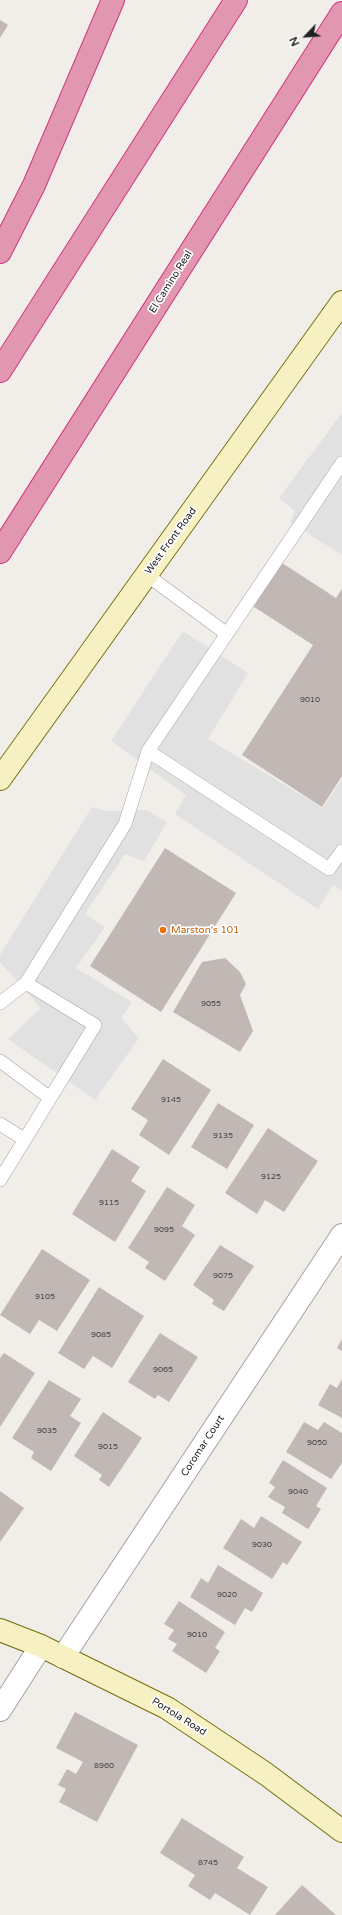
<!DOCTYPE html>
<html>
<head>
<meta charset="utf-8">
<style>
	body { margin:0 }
	#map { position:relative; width:342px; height:1915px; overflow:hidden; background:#f1ede9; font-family:"Varela Round",sans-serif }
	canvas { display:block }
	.north { position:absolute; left:286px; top:16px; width:40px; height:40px; -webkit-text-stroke:3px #fff; paint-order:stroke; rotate:245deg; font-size:11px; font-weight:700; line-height:16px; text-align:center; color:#212121 }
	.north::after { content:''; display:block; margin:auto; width:14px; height:18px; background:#212121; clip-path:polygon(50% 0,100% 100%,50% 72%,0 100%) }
</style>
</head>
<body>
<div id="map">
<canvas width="342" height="1915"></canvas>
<div class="north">N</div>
</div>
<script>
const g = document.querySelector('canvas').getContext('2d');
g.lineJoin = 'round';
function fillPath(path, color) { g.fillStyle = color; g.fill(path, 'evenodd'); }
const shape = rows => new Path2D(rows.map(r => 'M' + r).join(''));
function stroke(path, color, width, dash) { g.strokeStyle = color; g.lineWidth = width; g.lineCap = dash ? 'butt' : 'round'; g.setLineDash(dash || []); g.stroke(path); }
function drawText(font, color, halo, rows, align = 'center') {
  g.font = font + ' "Varela Round",sans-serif'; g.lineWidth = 3.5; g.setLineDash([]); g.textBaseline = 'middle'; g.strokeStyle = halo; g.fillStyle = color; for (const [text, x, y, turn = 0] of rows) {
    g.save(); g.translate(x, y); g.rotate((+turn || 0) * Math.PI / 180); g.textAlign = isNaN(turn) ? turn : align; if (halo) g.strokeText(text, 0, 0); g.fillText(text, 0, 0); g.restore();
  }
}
fillPath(shape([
	[342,413,342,555,290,522,295,511,279,498],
	[183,631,248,673,208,739,323,808,342,779,342,891,333,885,318,909,175,814,186,795,111,741],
	[92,807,106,811,147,810,167,822,144,861,125,854,85,914,105,927,76,968,132,1002,121,1018,139,1038,95,1100,8,1039,41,1008,0,962,0,955]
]), '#e1e1e1');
fillPath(shape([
	[0,20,8,25,0,38],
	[279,561,336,598,342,589,342,776,322,807,242,755,313,645,251,605],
	[165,848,236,893,161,1012,90,966],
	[225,958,240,972,246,984,240,995,253,1031,240,1052,173,1012,202,962],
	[163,1059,211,1090,169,1155,139,1135,148,1120,131,1109],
	[218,1103,254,1125,227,1169,191,1147],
	[268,1128,318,1161,284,1212,265,1200,257,1214,225,1193],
	[112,1149,140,1167,131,1181,146,1191,115,1242,72,1214],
	[167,1187,195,1205,182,1226,195,1235,165,1281,145,1268,149,1262,128,1248],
	[220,1245,254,1266,224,1311,212,1304,214,1300,193,1285],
	[42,1249,90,1280,57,1331,39,1320,30,1334,0,1315],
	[99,1287,144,1316,112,1368,93,1356,84,1369,58,1353],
	[160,1333,198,1357,169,1402,158,1395,155,1399,128,1382],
	[342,1339,342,1351,337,1348],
	[4,1353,35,1373,0,1427,0,1358],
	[342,1379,342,1418,318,1405,330,1384,337,1388],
	[49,1380,81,1399,70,1416,81,1423,51,1471,31,1458,34,1452,12,1438],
	[103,1412,142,1438,109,1487,99,1480,102,1475,74,1456],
	[304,1422,318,1430,324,1422,342,1433,342,1463,331,1479,286,1452],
	[283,1460,327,1488,316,1506,321,1509,308,1529,282,1513,285,1507,268,1497,275,1487,269,1483],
	[0,1491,24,1508,0,1542],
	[261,1516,302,1542,287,1565,283,1562,272,1579,223,1548,241,1519,254,1528],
	[218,1565,263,1593,252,1612,245,1608,235,1625,190,1597,201,1578,208,1583],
	[179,1601,225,1632,215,1648,220,1651,206,1673,172,1651,177,1644,168,1639,174,1630,164,1624],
	[75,1712,138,1745,97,1822,59,1802,66,1789,58,1785,67,1769,76,1774,83,1762,56,1748],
	[182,1818,244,1857,237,1868,268,1887,250,1915,215,1893,210,1900,188,1886,195,1875,160,1853],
	[302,1885,336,1915,275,1915]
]), '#c1b8b5');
const lane = shape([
	[147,575,227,634],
	[148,751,329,869,342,851],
	[0,1003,26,983],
	[0,1061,50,1098],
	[0,1124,24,1139],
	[0,1180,95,1025,26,983,125,824,148,751,342,463]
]);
const street = shape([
	[63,1657,342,1235],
	[0,1710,41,1646]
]);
const secondary = shape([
	[0,779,342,302],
	[0,1630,41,1646,167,1708,266,1774,342,1831]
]);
const highway = shape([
	[0,252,34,185,113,0],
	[0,371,236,0],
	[0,552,342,13]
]);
stroke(lane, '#a2a2a2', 14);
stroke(street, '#a2a2a2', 24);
stroke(secondary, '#736f0d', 24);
stroke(highway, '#cf3681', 24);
stroke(lane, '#fff', 13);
stroke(street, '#fff', 22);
stroke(secondary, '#f6f0c2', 22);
stroke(highway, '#e297b0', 22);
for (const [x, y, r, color] of [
	[163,930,4,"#e8710a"]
]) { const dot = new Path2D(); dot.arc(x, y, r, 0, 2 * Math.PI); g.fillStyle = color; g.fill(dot); stroke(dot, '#fff', 1.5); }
drawText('8px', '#494746', null, [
	["9010",310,700],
	["9055",211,1004],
	["9145",171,1100],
	["9135",223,1136],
	["9125",271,1177],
	["9115",109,1203],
	["9095",164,1230],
	["9075",223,1276],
	["9105",45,1297],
	["9085",101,1335],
	["9065",163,1370],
	["9035",47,1431],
	["9050",317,1443],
	["9015",108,1447],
	["9040",298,1492],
	["9030",262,1545],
	["9020",227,1595],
	["9010",197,1635],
	["8960",104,1766],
	["8745",208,1863]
]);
drawText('10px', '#212121', '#fff', [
	["El Camino Real",171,282,-58],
	["West Front Road",171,541,-54],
	["Coromar Court",203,1446,-57],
	["Portola Road",179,1717,32]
]);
drawText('10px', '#c56008', '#fff', [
	["Marston's 101",171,930]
], 'left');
</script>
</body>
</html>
